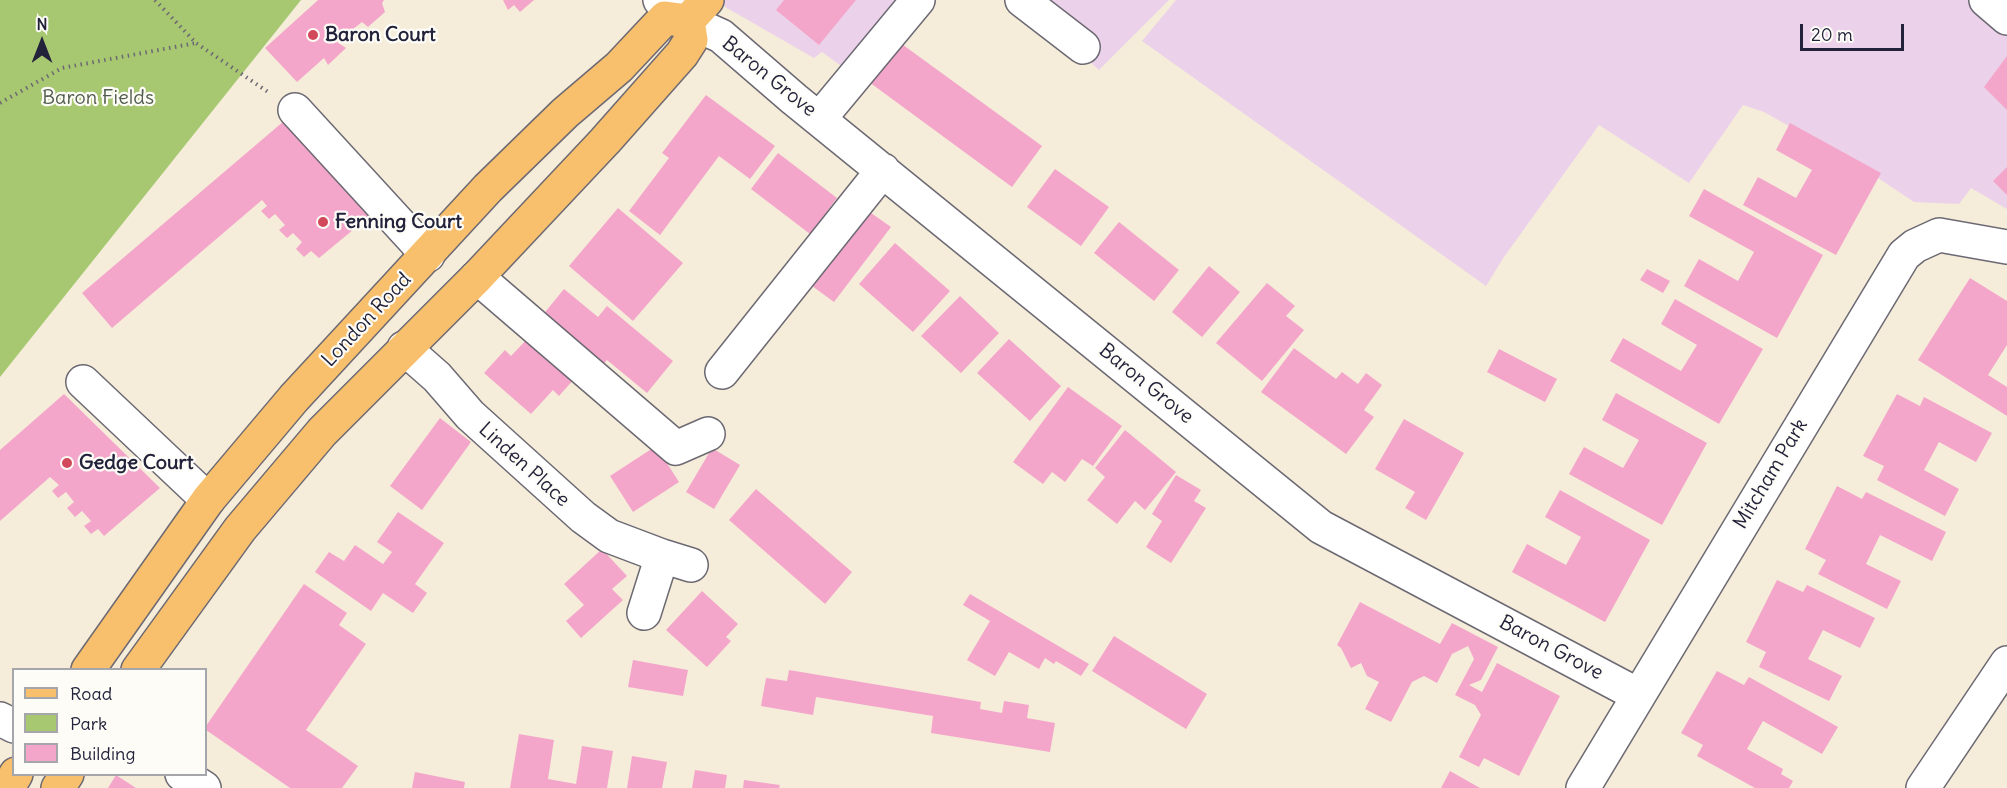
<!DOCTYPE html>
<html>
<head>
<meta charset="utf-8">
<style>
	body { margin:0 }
	#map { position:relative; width:2007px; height:788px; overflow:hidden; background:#f5edda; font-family:Delius,sans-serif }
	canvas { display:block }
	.legend { position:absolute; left:12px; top:668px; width:195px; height:108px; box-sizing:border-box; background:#fdfcf7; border:2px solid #a5a5ac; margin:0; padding:8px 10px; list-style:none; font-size:18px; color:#22223b }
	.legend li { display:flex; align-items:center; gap:12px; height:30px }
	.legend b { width:30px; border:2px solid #a5a5ac }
	.north { position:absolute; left:12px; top:12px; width:60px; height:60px; -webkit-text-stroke:4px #fdfcf7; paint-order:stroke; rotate:0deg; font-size:16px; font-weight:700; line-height:24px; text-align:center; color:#22223b }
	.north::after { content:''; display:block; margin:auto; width:21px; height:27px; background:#22223b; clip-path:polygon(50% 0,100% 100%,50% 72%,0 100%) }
	.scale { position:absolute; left:1800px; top:24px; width:104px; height:27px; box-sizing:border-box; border:3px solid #22223b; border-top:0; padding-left:8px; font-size:18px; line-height:21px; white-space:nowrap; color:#22223b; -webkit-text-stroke:4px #fdfcf7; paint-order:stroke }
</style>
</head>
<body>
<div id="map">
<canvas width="2007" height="788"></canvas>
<ul class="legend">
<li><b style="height:8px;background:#f8bf6c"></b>Road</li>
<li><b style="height:16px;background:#a7c871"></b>Park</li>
<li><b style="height:16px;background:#f4a6ca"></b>Building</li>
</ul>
<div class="north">N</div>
<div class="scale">20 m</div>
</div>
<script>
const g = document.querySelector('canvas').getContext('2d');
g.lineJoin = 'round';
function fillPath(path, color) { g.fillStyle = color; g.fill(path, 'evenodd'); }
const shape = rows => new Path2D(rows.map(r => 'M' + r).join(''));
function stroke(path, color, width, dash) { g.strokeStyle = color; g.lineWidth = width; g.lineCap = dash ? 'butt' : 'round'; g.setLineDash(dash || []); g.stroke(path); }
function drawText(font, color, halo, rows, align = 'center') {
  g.font = font + ' Delius,sans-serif'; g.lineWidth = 4.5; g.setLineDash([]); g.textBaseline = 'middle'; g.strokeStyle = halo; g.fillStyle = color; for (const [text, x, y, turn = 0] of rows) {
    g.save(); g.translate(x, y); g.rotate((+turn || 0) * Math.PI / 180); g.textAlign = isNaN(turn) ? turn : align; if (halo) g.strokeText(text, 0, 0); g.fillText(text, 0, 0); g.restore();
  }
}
fillPath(shape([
	[713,0,926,0,859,79,822,52,814,58],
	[1020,0,1169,0,1099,70],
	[1176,0,2007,0,2007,209,1971,188,1959,204,1914,202,1863,168,1764,112,1743,105,1689,183,1599,125,1504,257,1486,286,1142,41]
]), '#ecd1ea');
fillPath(shape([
	[0,0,301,0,0,377]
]), '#a7c871');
fillPath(shape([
	[318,0,384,0,382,3,385,12,368,27,362,22,337,42,346,48,328,65,324,58,297,82,265,48],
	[503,0,534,0,520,12,514,5,508,10],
	[784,0,856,0,819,45,776,10],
	[899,42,1042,146,1012,187,869,82],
	[2007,56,2007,110,1984,87],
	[706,95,775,146,750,179,719,156,660,235,629,211,669,158,662,153],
	[284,121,376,211,319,258,311,251,304,257,296,249,302,242,293,233,287,238,279,230,285,225,275,214,269,219,261,211,267,206,262,200,112,328,82,293],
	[1790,123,1881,173,1836,255,1743,205,1758,177,1796,198,1812,170,1776,150],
	[778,153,837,198,810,234,751,189],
	[2007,167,2007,195,1993,181],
	[1055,169,1109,207,1081,246,1027,207],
	[1704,189,1823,255,1777,338,1684,286,1699,259,1738,281,1754,252,1689,216],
	[618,208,683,263,633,321,569,266],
	[864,208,891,227,834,302,808,283],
	[1119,222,1179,270,1154,301,1094,253],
	[895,243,950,291,913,332,859,284],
	[1209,266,1240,292,1202,337,1172,312],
	[1647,269,1670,281,1663,293,1640,280],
	[1970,278,2007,301,2007,345,1988,375,2007,387,2007,416,1918,360],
	[1267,283,1295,306,1286,316,1304,330,1262,381,1216,343],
	[564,289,598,317,607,306,673,361,647,393,607,360,597,372,537,322],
	[960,296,999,333,961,373,921,336],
	[1675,299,1763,349,1719,424,1610,361,1623,338,1681,371,1697,345,1661,324],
	[529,337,575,378,559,396,553,390,531,414,484,373,505,350,511,356],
	[1009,339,1061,386,1030,421,977,373],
	[1294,348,1336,379,1342,372,1358,384,1366,373,1382,385,1364,410,1374,417,1346,454,1261,392],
	[1499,349,1557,379,1545,402,1487,372],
	[1068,387,1122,426,1093,466,1082,459,1065,482,1052,472,1043,484,1013,462],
	[1616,393,1707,443,1662,525,1569,474,1584,447,1623,468,1639,440,1602,420],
	[64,394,160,488,104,536,98,529,91,534,84,526,91,521,82,511,75,517,67,508,74,502,66,492,58,498,52,491,59,485,50,477,0,521,0,450],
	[1897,394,1920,406,1924,397,1992,433,1976,462,1939,442,1924,470,1959,489,1945,516,1877,480,1884,466,1863,456],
	[440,418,471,442,422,510,390,486],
	[1404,419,1464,453,1426,520,1405,508,1415,492,1375,469],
	[1125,430,1176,472,1145,510,1135,501,1117,524,1087,500,1105,477,1095,468],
	[656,446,679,482,633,512,610,476],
	[712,448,740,465,714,509,686,492],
	[1176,475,1201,490,1194,501,1206,508,1171,563,1146,547,1162,521,1152,514],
	[1837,486,1862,499,1866,492,1946,532,1932,561,1880,535,1866,564,1901,581,1887,609,1818,574,1826,560,1805,549],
	[756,489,852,572,825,604,729,520],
	[1560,490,1650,540,1605,622,1512,572,1527,544,1566,565,1581,537,1545,517],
	[398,512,444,543,415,584,427,593,413,613,383,593,371,611,315,572,329,552,344,561,355,545,383,564,392,552,377,542],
	[602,549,627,576,612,589,623,600,581,638,566,621,584,605,564,584],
	[1777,580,1803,592,1807,585,1875,618,1860,648,1823,630,1808,659,1842,676,1829,701,1759,667,1766,652,1746,642],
	[304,584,347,613,339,625,366,644,306,730,358,766,342,788,290,788,206,730,206,726],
	[702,591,738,624,726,637,731,641,707,667,666,630],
	[970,594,1089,664,1081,676,1056,661,1054,664,1045,658,1039,669,1009,652,995,676,967,660,990,621,963,605],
	[1360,602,1440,644,1452,623,1498,647,1481,680,1469,685,1482,692,1497,663,1560,696,1519,776,1484,758,1479,767,1459,757,1481,715,1475,705,1455,695,1474,659,1468,646,1452,654,1437,683,1424,676,1412,682,1391,722,1365,709,1379,682,1367,676,1361,663,1351,668,1341,648,1337,645],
	[1114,636,1207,694,1186,729,1092,671],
	[633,660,688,670,683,696,628,687],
	[789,670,981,702,980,709,1002,713,1004,701,1029,705,1027,718,1055,723,1050,752,931,733,933,716,816,697,813,715,761,706,766,678,787,681],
	[1717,671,1744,685,1749,677,1838,727,1822,754,1763,721,1747,749,1783,769,1781,774,1793,781,1789,788,1755,788,1697,756,1703,745,1681,733],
	[519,734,554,740,548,779,576,784,582,746,613,751,607,788,510,788],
	[632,756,667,762,662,788,627,788],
	[695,770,727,775,725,788,692,788],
	[1450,771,1480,788,1441,788],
	[415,772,465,782,464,788,412,788],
	[116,775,136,788,108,788],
	[744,780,780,785,779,788,743,788]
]), '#f4a6ca');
const minor = shape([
	[660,0,688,21,721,36,794,99,1321,527,1638,695],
	[1022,0,1083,47],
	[1986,0,2007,18],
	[295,110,428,255],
	[820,118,918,0],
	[477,277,676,448,708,434],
	[404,348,437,377,470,415,583,517,609,536,662,556,644,613],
	[722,372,883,170],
	[83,382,208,500],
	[662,556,691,565],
	[0,719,14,726],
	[182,774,204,788],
	[1583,788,1904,255,1915,246,1939,235,2007,247],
	[1923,788,2007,663]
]);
const major = shape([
	[688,21,707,0],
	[88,670,208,500,294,398,488,188,565,113,619,67,665,18,688,21],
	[138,670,240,529,322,432,477,277,605,141,682,54,691,40,688,21],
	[8,788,16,774],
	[58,788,67,774]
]);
stroke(minor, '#6c6973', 36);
stroke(major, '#6c6973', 36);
stroke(shape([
	[155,0,196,43,268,92],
	[0,103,62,68,196,43]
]), '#6c6973', 4, [1.5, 4.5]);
stroke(minor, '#fff', 33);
stroke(major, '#f8bf6c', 33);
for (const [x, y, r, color] of [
	[313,35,6,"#d1495b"],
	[323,222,6,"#d1495b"],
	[67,463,6,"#d1495b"]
]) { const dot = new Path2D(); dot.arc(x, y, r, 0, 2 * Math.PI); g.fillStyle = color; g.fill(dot); stroke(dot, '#fdfcf7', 2); }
drawText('bold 20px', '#22223b', '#fdfcf7', [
	["Baron Court",325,35],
	["Fenning Court",335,222],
	["Gedge Court",79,463]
], 'left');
drawText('20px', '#22223b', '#fdfcf7', [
	["Baron Grove",769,77,39],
	["London Road",367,320,-47],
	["Baron Grove",1146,384,39],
	["Linden Place",524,465,42],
	["Mitcham Park",1771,474,-59],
	["Baron Grove",1551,648,28]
]);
drawText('20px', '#515c4e', '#fdfcf7', [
	["Baron Fields",98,98]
]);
</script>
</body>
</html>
